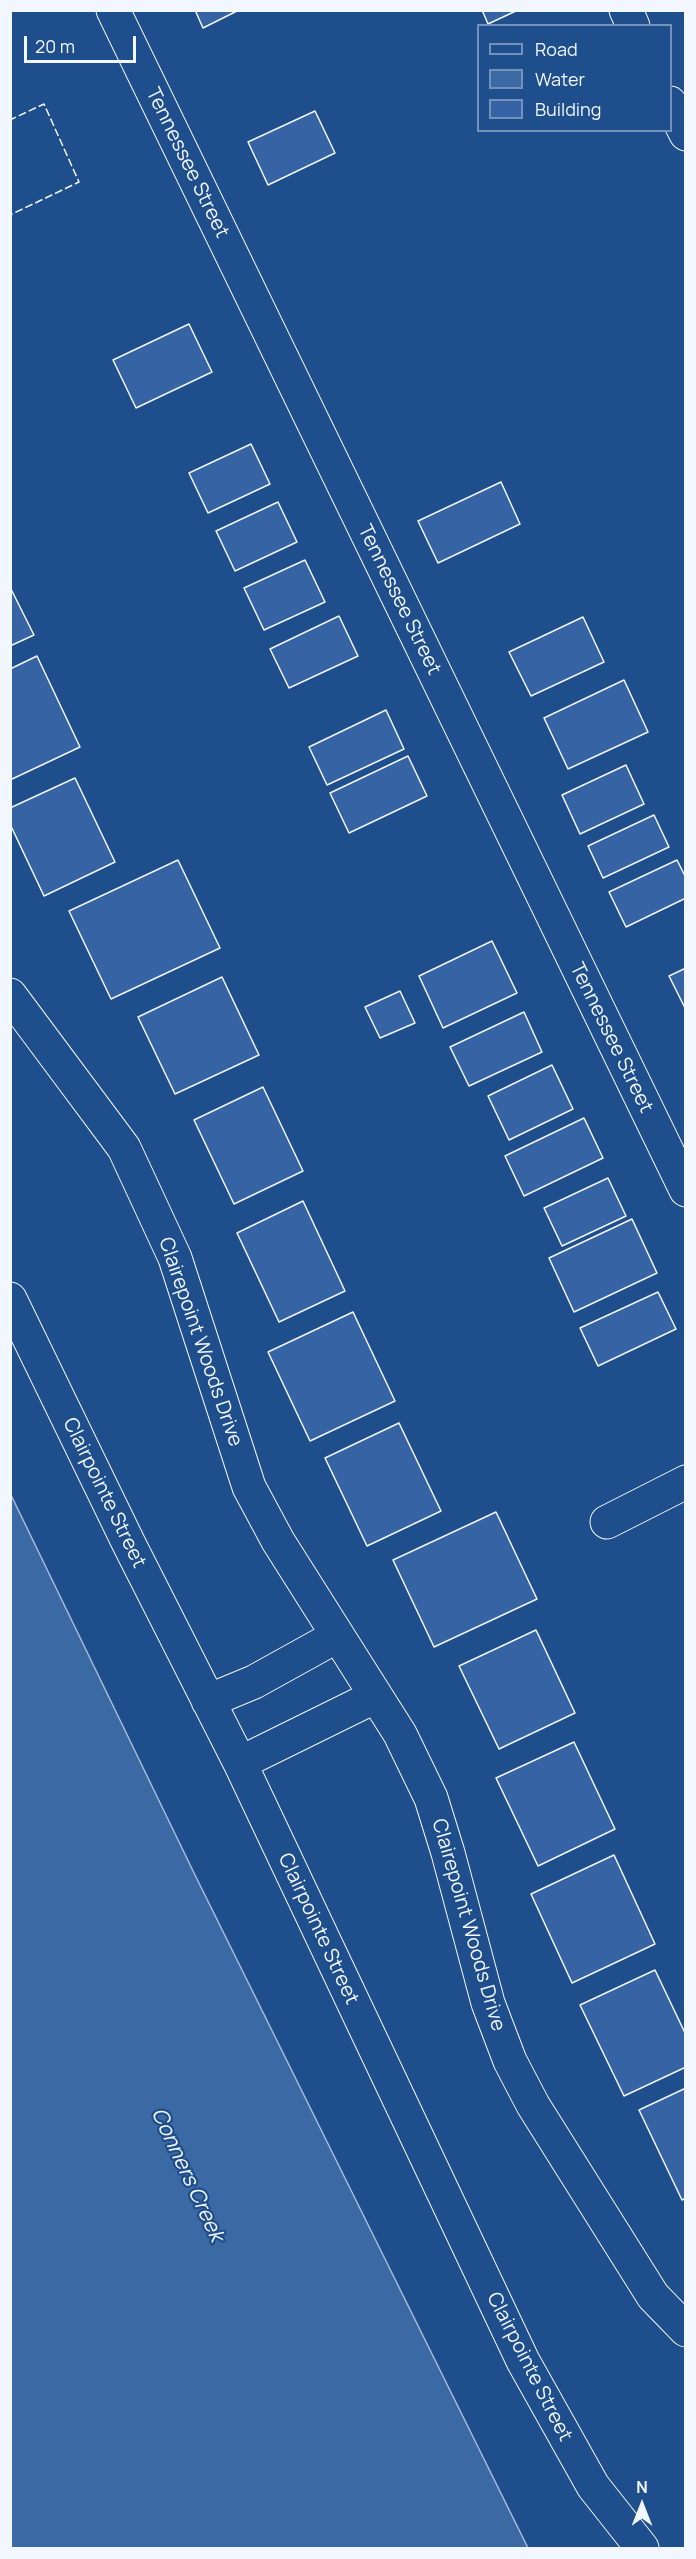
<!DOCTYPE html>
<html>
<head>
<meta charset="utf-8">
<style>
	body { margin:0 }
	#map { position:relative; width:696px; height:2559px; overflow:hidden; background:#1f4e8c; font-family:Manrope,sans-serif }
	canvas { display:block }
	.frame { position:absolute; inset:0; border:12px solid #f2f6ff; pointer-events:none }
	.legend { position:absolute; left:477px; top:24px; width:195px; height:108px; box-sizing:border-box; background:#1f4e8c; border:2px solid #7391ba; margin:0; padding:8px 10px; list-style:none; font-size:18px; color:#f2f6ff }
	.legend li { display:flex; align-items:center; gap:12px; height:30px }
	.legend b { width:30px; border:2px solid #7391ba }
	.north { position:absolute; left:612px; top:2475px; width:60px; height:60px; -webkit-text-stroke:4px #1f4e8c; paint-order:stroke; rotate:0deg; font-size:16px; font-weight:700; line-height:24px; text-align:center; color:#f2f6ff }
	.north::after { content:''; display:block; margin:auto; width:21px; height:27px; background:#f2f6ff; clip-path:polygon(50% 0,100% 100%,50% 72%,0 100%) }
	.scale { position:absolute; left:24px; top:36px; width:112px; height:27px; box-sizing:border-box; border:3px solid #f2f6ff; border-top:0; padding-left:8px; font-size:18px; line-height:21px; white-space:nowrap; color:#f2f6ff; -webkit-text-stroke:4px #1f4e8c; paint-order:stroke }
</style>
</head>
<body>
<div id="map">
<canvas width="696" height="2559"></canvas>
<div class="frame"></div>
<ul class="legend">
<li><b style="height:8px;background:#1f4e8c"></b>Road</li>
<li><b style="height:16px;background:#3b69a3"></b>Water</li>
<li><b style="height:16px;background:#3563a3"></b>Building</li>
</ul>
<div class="north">N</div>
<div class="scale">20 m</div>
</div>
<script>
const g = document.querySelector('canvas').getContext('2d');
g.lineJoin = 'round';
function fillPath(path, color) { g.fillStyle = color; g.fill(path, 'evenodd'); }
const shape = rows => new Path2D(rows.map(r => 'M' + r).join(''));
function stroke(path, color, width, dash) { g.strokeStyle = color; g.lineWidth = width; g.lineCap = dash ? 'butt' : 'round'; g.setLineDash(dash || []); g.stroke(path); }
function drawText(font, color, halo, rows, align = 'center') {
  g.font = font + ' Manrope,sans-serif'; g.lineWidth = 4.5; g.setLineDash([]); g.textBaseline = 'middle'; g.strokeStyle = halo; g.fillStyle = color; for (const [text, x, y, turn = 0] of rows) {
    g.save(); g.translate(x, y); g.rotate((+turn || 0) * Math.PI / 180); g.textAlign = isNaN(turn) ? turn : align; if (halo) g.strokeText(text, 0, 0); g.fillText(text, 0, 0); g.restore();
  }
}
const water = shape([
	[11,1495,195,1875,528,2548,11,2548,11,1495]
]);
fillPath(water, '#3b69a3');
stroke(water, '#a8bbd7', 1.5);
const building = shape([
	[195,10,239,10,203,28,195,10],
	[482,10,518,10,488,24,482,10],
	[315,111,335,153,268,185,248,142,315,111],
	[189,324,212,372,136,408,113,360,189,324],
	[251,444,270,484,208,513,189,473,251,444],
	[501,482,520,524,438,563,418,521,501,482],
	[278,502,297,542,235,571,216,531,278,502],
	[305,560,325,602,264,630,244,588,305,560],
	[10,587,34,635,10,646,10,587],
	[339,616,358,656,289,688,270,649,339,616],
	[583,617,604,662,531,696,509,652,583,617],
	[37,656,80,747,10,780,10,669,37,656],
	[624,680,648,732,568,769,544,718,624,680],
	[386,710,404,749,327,785,309,747,386,710],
	[408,756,427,796,349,833,330,793,408,756],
	[626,765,644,804,580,834,562,795,626,765],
	[75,778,115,862,44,896,10,824,10,808,75,778],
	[654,815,669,847,603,878,588,846,654,815],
	[178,860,220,948,111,999,69,911,178,860],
	[677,860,686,878,686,898,626,927,609,892,677,860],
	[492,941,517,993,443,1028,419,976,492,941],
	[686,968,686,1010,669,976,686,968],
	[222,977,259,1055,175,1094,138,1017,222,977],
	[400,991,415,1023,380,1038,365,1007,400,991],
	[524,1012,542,1052,469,1086,450,1047,524,1012],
	[552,1065,573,1109,509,1140,488,1096,552,1065],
	[263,1087,303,1171,234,1204,194,1120,263,1087],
	[584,1118,603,1158,524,1196,505,1156,584,1118],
	[608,1178,626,1216,562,1246,544,1208,608,1178],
	[303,1201,345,1291,279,1322,237,1233,303,1201],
	[632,1219,657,1273,574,1312,549,1258,632,1219],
	[658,1292,676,1329,598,1366,580,1328,658,1292],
	[353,1312,395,1401,310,1441,268,1352,353,1312],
	[399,1423,441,1511,367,1546,325,1458,399,1423],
	[496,1512,537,1599,434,1647,393,1560,496,1512],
	[536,1630,575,1713,499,1749,459,1666,536,1630],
	[574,1742,615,1829,538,1866,496,1778,574,1742],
	[614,1855,655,1944,572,1983,531,1894,614,1855],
	[655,1970,686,2035,686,2067,624,2096,580,2005,655,1970],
	[686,2088,686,2198,682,2200,639,2110,686,2088]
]);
fillPath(building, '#3563a3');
stroke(building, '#f2f6ff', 1.5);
const minor = shape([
	[113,10,686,1190],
	[626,10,633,26],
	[670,103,686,134],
	[10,995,124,1148,175,1258,249,1487,278,1541,400,1734,431,1798,448,1853,488,2003,510,2061,533,2105,653,2296,686,2330],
	[10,1299,129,1544,240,1763,523,2361,593,2486,642,2548],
	[607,1522,686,1482],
	[208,1701,254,1682,337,1636],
	[240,1763,374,1697]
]);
stroke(minor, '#f2f6ff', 35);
stroke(minor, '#1f4e8c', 33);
stroke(shape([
	[10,116,12,119,44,104,79,182,10,215]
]), '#f2f6ff', 1.5, [8, 3]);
drawText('20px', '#f2f6ff', '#1f4e8c', [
	["Tennessee Street",187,163,64],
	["Tennessee Street",399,600,64],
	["Tennessee Street",611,1038,64],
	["Clairepoint Woods Drive",200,1342,71],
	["Clairpointe Street",104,1493,64],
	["Clairepoint Woods Drive",468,1925,74],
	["Clairpointe Street",318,1929,65],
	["Clairpointe Street",529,2367,63]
]);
drawText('italic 21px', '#f2f6ff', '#1f4e8c', [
	["Conners Creek",187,2175,65]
]);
</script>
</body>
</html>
